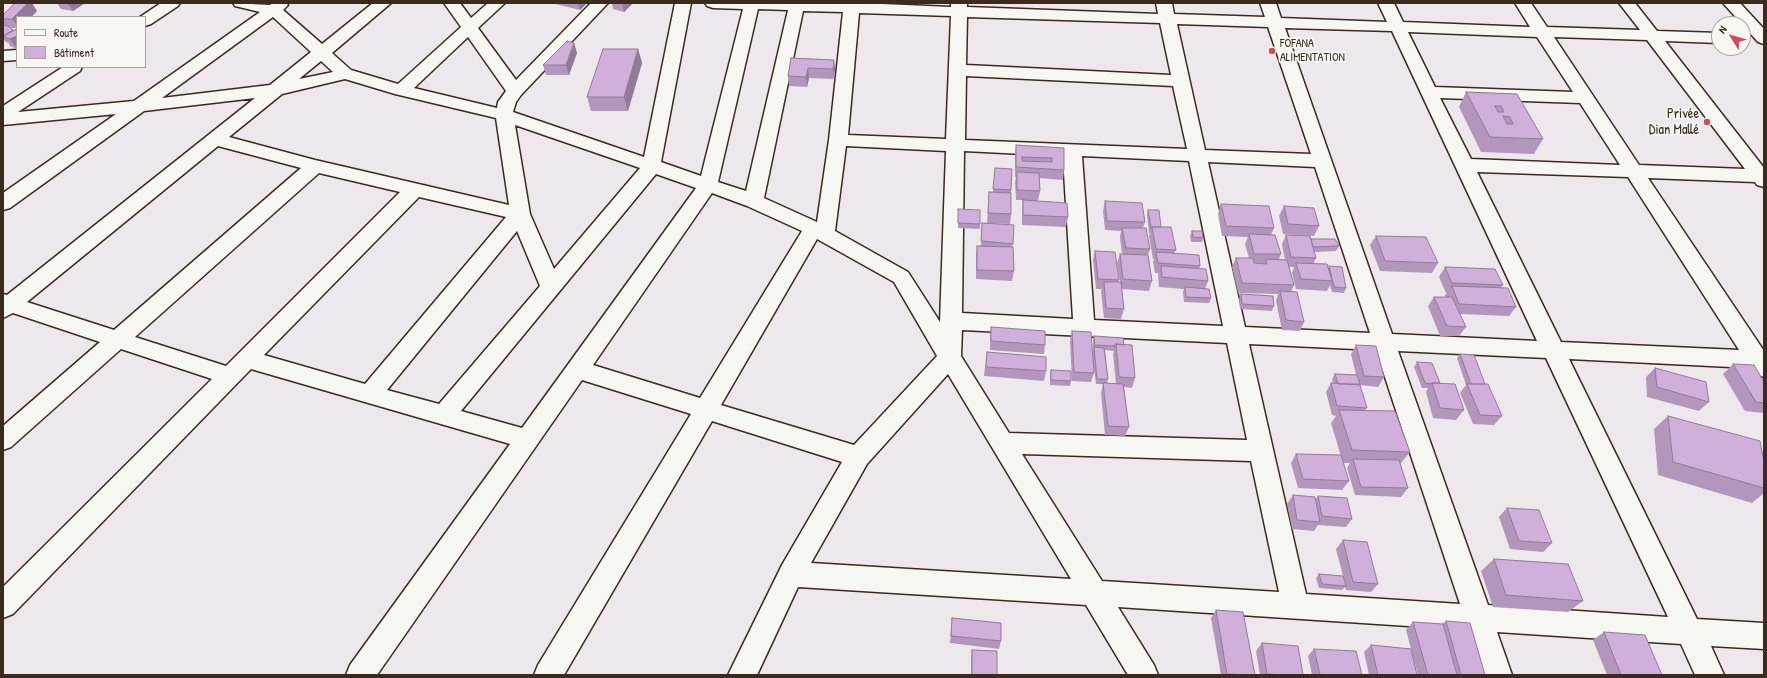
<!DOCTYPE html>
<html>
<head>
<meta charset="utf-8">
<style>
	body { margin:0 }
	#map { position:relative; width:1767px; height:678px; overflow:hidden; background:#eee8ed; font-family:"Patrick Hand",sans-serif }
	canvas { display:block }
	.frame { position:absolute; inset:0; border:4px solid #3b2a1e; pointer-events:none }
	.legend { position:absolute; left:16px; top:16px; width:130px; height:52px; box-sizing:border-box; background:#f6f6f2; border:1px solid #aba49d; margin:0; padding:5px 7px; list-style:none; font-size:12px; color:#3b2a1e }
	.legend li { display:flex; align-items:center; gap:8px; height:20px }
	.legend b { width:20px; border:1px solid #aba49d }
	.north { position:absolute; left:1711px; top:16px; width:40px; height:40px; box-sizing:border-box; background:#f6f6f2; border:1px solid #aba49d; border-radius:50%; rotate:307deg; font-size:11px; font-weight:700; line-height:16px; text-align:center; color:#3b2a1e }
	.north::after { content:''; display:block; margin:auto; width:14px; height:18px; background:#d1495b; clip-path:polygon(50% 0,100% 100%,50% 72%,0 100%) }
</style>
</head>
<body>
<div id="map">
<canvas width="1767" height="678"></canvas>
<div class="frame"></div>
<ul class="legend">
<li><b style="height:5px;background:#f6f6f2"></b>Route</li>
<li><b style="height:11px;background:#d0afdb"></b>Bâtiment</li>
</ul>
<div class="north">N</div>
</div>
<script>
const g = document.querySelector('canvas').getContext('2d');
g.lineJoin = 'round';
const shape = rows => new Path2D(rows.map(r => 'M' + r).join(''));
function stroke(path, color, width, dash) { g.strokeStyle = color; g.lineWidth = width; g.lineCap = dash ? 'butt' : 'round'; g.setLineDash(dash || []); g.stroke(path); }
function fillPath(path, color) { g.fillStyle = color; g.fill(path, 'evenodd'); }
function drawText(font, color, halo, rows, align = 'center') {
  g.font = font + ' "Patrick Hand",sans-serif'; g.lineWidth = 3.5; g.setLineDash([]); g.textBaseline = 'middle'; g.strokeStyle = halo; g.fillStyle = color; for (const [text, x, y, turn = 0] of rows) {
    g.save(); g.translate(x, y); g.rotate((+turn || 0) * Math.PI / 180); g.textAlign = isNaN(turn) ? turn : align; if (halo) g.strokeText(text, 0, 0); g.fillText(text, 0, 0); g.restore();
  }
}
const minor = shape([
	[161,3,180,3,178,6,151,24,145,26,145,17,140,17,161,3],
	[233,3,270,5,273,3,286,3,288,5,283,10,322,44,373,3,391,3,332,53,351,70,398,84,461,27,444,3,460,3,471,18,488,3,505,3,478,28,516,80,591,3,608,3,521,95,516,102,513,112,644,157,675,3,691,3,661,162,701,176,743,9,713,8,707,6,705,3,860,3,951,7,951,3,967,3,967,7,1158,14,1156,3,1172,3,1174,14,1265,17,1260,3,1276,3,1281,18,1387,22,1378,3,1394,3,1403,22,1530,27,1515,3,1531,3,1547,27,1640,30,1619,3,1635,3,1657,31,1719,33,1719,43,1665,41,1764,168,1764,187,1757,185,1755,182,1648,178,1764,351,1764,377,1755,374,1751,368,1569,359,1697,619,1764,623,1764,649,1711,646,1724,675,1695,675,1681,644,1497,632,1512,675,1484,675,1469,630,1118,607,1154,665,1158,675,1128,675,1086,605,798,587,757,675,728,675,782,565,842,462,712,421,564,675,534,675,538,665,691,414,582,380,377,675,346,675,350,665,510,444,251,369,13,614,3,618,3,587,212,379,121,349,11,447,3,450,3,426,100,342,13,313,3,318,3,294,7,295,255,98,144,111,10,208,3,210,3,193,116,114,3,125,3,106,63,67,82,67,80,71,18,112,134,101,260,12,235,6,233,3],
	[758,9,788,10,746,191,718,182,758,9],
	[803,11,843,12,829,140,817,222,764,198,803,11],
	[859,13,951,16,946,139,848,135,859,13],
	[273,17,311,52,270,85,162,98,273,17],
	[967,17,1160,23,1171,75,966,65,967,17],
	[1177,24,1268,27,1311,154,1205,150,1177,24],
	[1285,28,1392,31,1537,341,1392,334,1285,28],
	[1408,32,1537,37,1573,92,1435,87,1408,32],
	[468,37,506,91,498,102,497,108,414,88,468,37],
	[1554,37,1647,40,1745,169,1639,165,1554,37],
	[321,61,333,72,299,79,321,61],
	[966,76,1173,86,1187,149,965,140,966,76],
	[345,79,395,94,496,118,509,205,315,160,229,137,282,94,345,79],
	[1440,98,1580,103,1620,165,1471,159,1440,98],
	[515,125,640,168,554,269,530,214,515,125],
	[218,146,301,168,114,330,27,302,218,146],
	[846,146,946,151,940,322,908,272,835,231,846,146],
	[964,151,1063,156,1073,319,962,313,964,151],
	[1082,156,1189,161,1223,326,1094,320,1082,156],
	[1208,162,1315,167,1370,333,1245,327,1208,162],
	[1477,172,1628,177,1739,350,1561,342,1477,172],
	[319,173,400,192,226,366,135,337,319,173],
	[656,174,696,188,522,428,461,411,656,174],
	[712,193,747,206,802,231,700,398,593,365,712,193],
	[419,197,506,217,365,384,264,355,419,197],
	[517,231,540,286,439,404,387,390,517,231],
	[817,239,894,282,937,356,854,445,721,405,817,239],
	[962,330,1227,343,1247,440,1009,433,961,356,962,330],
	[1249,344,1376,350,1460,604,1306,594,1249,344],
	[1398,351,1546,358,1668,617,1488,605,1398,351],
	[948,374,1071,579,811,563,867,464,948,374],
	[1022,454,1251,461,1279,592,1102,581,1022,454],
	[1723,3,1740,3,1764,29,1764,44,1758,42,1723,3],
	[17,50,17,60,3,61,3,51,17,50]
]);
stroke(minor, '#3b2a1e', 3);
fillPath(minor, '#f6f6f2');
fillPath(shape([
	[57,3,85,3,73,11,61,9],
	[551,3,587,3,580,10],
	[612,3,633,3,624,12,613,9],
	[37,11,31,17,17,17,17,28,11,28,13,30,17,29,17,49,10,46,8,42,7,43,3,39,3,26,4,26,3,24,3,15],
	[574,43,577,53,569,75,546,75,543,65],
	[638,49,642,63,628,111,591,111,587,97],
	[791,58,834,60,835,69,833,79,809,78,807,87,789,86,788,76],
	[1466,92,1517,94,1543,139,1534,154,1481,152,1459,107],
	[1016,145,1064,148,1064,170,1063,180,1039,178,1040,191,1038,201,1068,217,1066,227,1022,225,1022,210,1023,200,1016,200,1015,182,1016,177,1015,177,1015,155],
	[995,168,1011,190,1011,214,1010,224,987,223,989,192,993,192],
	[1105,201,1145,222,1143,228,1150,249,1148,255,1152,281,1149,291,1121,289,1124,309,1121,319,1104,318,1101,291,1102,289,1096,289,1093,260,1095,251,1119,280,1118,282,1120,282,1117,263,1120,254,1122,254,1120,237,1121,231,1105,230,1103,211],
	[1221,204,1274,228,1271,235,1281,254,1279,259,1285,260,1282,244,1286,235,1311,239,1339,246,1336,251,1314,252,1316,258,1313,264,1328,269,1329,266,1346,288,1344,293,1332,292,1330,285,1327,291,1296,289,1292,273,1294,267,1289,267,1294,285,1291,292,1304,322,1300,331,1282,330,1276,301,1278,294,1238,293,1232,267,1236,258,1249,258,1245,244,1248,237,1222,236,1218,214],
	[1284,206,1319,226,1314,236,1283,234,1279,216],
	[958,209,980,224,980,229,958,228],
	[1148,210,1161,227,1176,250,1174,253,1200,266,1199,269,1208,281,1205,289,1211,298,1209,303,1184,302,1183,292,1184,289,1159,287,1158,275,1158,273,1155,273,1153,262,1154,259,1153,259,1149,236,1150,233,1149,233,1147,215],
	[982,223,1013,244,1012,247,1014,271,1012,281,976,279,976,255,977,246,981,246],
	[1192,231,1203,238,1202,242,1191,242,1190,236],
	[1376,236,1438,263,1432,273,1380,271,1370,245],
	[1445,267,1503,285,1501,288,1516,307,1509,316,1460,314,1466,327,1459,336,1440,336,1428,306,1434,297,1446,297,1445,295,1447,293,1446,293,1439,277],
	[1241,294,1274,306,1272,311,1240,309,1239,299],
	[991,327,1045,345,1044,354,990,350,990,337],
	[1072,331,1094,373,1091,382,1072,381,1070,341],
	[1094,336,1124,345,1135,378,1132,388,1124,387,1129,427,1125,436,1105,435,1101,393,1103,384,1096,384,1092,352,1093,348,1093,341],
	[1105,350,1114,351,1113,354,1116,384,1107,384,1108,379],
	[1356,345,1384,377,1378,387,1360,385,1367,408,1365,410,1410,452,1400,464,1408,488,1401,497,1355,495,1347,468,1350,463,1343,463,1331,423,1336,416,1332,415,1326,392,1331,383,1333,383,1332,379,1335,374,1356,375,1351,354],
	[987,352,1046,371,1044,381,984,376],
	[1460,354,1485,384,1502,416,1494,425,1473,424,1460,393,1466,385,1457,358],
	[1417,362,1440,383,1464,410,1456,420,1433,418,1426,392,1428,388,1422,388,1414,367],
	[1733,364,1764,382,1764,413,1745,411,1723,374],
	[1655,368,1709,402,1699,411,1647,397,1646,377],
	[1051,370,1071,381,1070,386,1050,385,1050,374],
	[1668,416,1764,462,1764,493,1752,503,1658,475,1654,429],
	[1296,454,1349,481,1342,490,1298,488,1291,463],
	[1293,495,1316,499,1318,496,1352,519,1346,527,1318,525,1314,531,1292,529,1287,504],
	[1507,508,1552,543,1543,552,1510,549,1499,517],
	[1343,540,1378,584,1371,592,1346,590,1345,587,1342,590,1319,588,1316,578,1319,574,1343,576,1336,549],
	[1494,559,1583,601,1568,612,1493,607,1481,571],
	[1216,610,1255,675,1221,675,1211,618],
	[952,618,1001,641,999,649,950,643],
	[1446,621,1485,675,1418,675,1413,656,1417,675,1369,675,1364,652,1371,645,1411,649,1406,630,1413,622,1442,624],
	[1604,632,1662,675,1607,675,1593,640],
	[1262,643,1303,675,1260,675,1256,651],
	[1314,649,1362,675,1312,675,1308,656],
	[972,650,997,675,971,675,971,658]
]), '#b396bc');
fillPath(shape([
	[28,3,32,3,37,11,31,17,17,17,17,25,12,19],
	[67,3,85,3,73,11],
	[578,3,587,3,580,10],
	[622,3,633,3,624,12],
	[17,34,17,48,10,39],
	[574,43,577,53,569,75,566,65],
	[638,49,642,63,628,111,624,97],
	[834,60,835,69,833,79,833,69],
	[808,68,809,78,807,87,806,77]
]), '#927a99');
const building = shape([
	[15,3,28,3,12,19,3,19,3,15,15,3],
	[6,25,13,30,3,36,3,26,6,25],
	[17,29,17,36,10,39,3,36,17,29],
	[567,41,574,43,566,65,543,65,567,41],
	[603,49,638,49,624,97,587,97,603,49],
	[791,58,834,60,833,69,808,68,806,77,788,76,791,58],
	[1466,92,1517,94,1543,139,1490,137,1466,92],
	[1495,106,1501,106,1504,112,1498,112,1495,106],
	[1503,116,1510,117,1513,124,1507,124,1503,116],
	[1016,145,1064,148,1064,170,1016,167,1016,145],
	[1022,157,1052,158,1052,162,1022,161,1022,157],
	[995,168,1012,169,1011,190,993,189,995,168],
	[1017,172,1039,173,1040,191,1017,190,1017,172],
	[989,192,1011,193,1011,214,988,213,989,192],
	[1023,200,1067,203,1068,217,1023,215,1023,200],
	[1105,201,1142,203,1145,222,1107,221,1105,201],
	[1221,204,1269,206,1274,228,1226,226,1221,204],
	[1284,206,1314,208,1319,226,1288,224,1284,206],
	[958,209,980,210,980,224,958,223,958,209],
	[1148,210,1159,210,1161,227,1152,227,1151,229,1151,228,1148,210],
	[982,223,1014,225,1013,244,981,241,982,223],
	[1152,227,1171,227,1176,250,1156,249,1152,227],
	[1122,228,1146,228,1150,249,1126,248,1122,228],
	[1192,231,1202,231,1203,238,1193,237,1192,231],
	[1249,234,1275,235,1281,254,1254,254,1249,234],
	[1286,235,1310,236,1316,258,1291,257,1286,235],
	[1376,236,1426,237,1438,263,1385,261,1376,236],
	[1311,239,1335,239,1339,246,1313,247,1311,239],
	[977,246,1013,247,1014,271,977,270,977,246],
	[1095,251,1115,252,1119,280,1098,279,1095,251],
	[1156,252,1199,255,1200,266,1158,263,1156,252],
	[1120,254,1148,255,1152,281,1123,279,1120,254],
	[1236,258,1253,258,1254,263,1267,264,1266,259,1287,260,1294,285,1242,283,1236,258],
	[1296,263,1327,264,1332,281,1301,279,1296,263],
	[1161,266,1206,269,1208,281,1162,277,1161,266],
	[1329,266,1342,267,1346,288,1334,287,1329,266],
	[1445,267,1495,269,1503,285,1452,283,1445,267],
	[1104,282,1121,282,1124,309,1106,308,1104,282],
	[1452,286,1508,288,1516,307,1459,304,1452,286],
	[1185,287,1209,289,1211,298,1186,297,1185,287],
	[1280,291,1297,292,1304,322,1286,320,1280,291],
	[1241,294,1273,296,1274,306,1242,304,1241,294],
	[1434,297,1452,297,1466,327,1447,326,1434,297],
	[991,327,1045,331,1045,345,991,341,991,327],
	[1072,331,1091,332,1094,373,1074,372,1072,331],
	[1094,336,1123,338,1124,345,1116,344,1115,346,1095,345,1094,336],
	[1116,344,1132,345,1135,378,1119,377,1116,344],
	[1356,345,1376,346,1384,377,1364,376,1356,345],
	[1094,347,1104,348,1108,379,1097,379,1094,347],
	[987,352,1046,357,1046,371,986,367,987,352],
	[1460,354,1474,355,1485,384,1471,384,1460,354],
	[1417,362,1432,363,1440,383,1432,383,1432,384,1425,383,1417,362],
	[1733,364,1754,365,1764,382,1764,403,1756,402,1733,364],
	[1655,368,1706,382,1709,402,1657,387,1655,368],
	[1051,370,1071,371,1071,381,1051,380,1051,370],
	[1335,374,1357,375,1360,384,1338,384,1335,374],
	[1103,383,1123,384,1129,427,1108,426,1103,383],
	[1331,383,1360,385,1367,408,1337,406,1331,383],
	[1432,383,1455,384,1464,410,1440,408,1432,383],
	[1467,384,1488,384,1502,416,1480,415,1467,384],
	[1339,410,1395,411,1410,452,1352,450,1339,410],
	[1668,416,1760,441,1764,462,1764,488,1673,462,1668,416],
	[1296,454,1341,455,1349,481,1303,479,1296,454],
	[1353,459,1399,460,1408,488,1361,487,1353,459],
	[1293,495,1315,497,1320,522,1297,520,1293,495],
	[1318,496,1347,498,1352,519,1322,516,1318,496],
	[1507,508,1539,510,1552,543,1519,541,1507,508],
	[1343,540,1367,542,1378,584,1353,582,1343,540],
	[1494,559,1568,564,1583,601,1506,595,1494,559],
	[1319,574,1343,576,1346,586,1322,584,1319,574],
	[1216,610,1243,612,1255,675,1227,674,1216,610],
	[952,618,1001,623,1001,641,951,636,952,618],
	[1446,621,1470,623,1485,675,1461,675,1446,621],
	[1413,622,1443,624,1457,675,1428,675,1413,622],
	[1604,632,1645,635,1662,675,1621,675,1604,632],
	[1262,643,1298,646,1303,675,1283,675,1267,674,1262,643],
	[1371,645,1411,649,1417,675,1378,675,1371,645],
	[1314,649,1356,651,1362,675,1320,675,1314,649],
	[972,650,997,651,997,675,972,675,972,650]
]);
fillPath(building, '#d0afdb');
stroke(building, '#927a99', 1);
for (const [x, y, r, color] of [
	[1272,51,4,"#d1495b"],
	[1707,122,4,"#d1495b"]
]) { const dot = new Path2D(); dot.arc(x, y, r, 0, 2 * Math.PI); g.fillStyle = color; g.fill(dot); stroke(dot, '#f6f6f2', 1.5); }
drawText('12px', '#3b2a1e', '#f6f6f2', [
	["FOFANA",1280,44],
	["ALIMENTATION",1280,58]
], 'left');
drawText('14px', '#3b2a1e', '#f6f6f2', [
	["Privée",1699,114],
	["Dian Mallé",1699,130]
], 'right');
</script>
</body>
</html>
